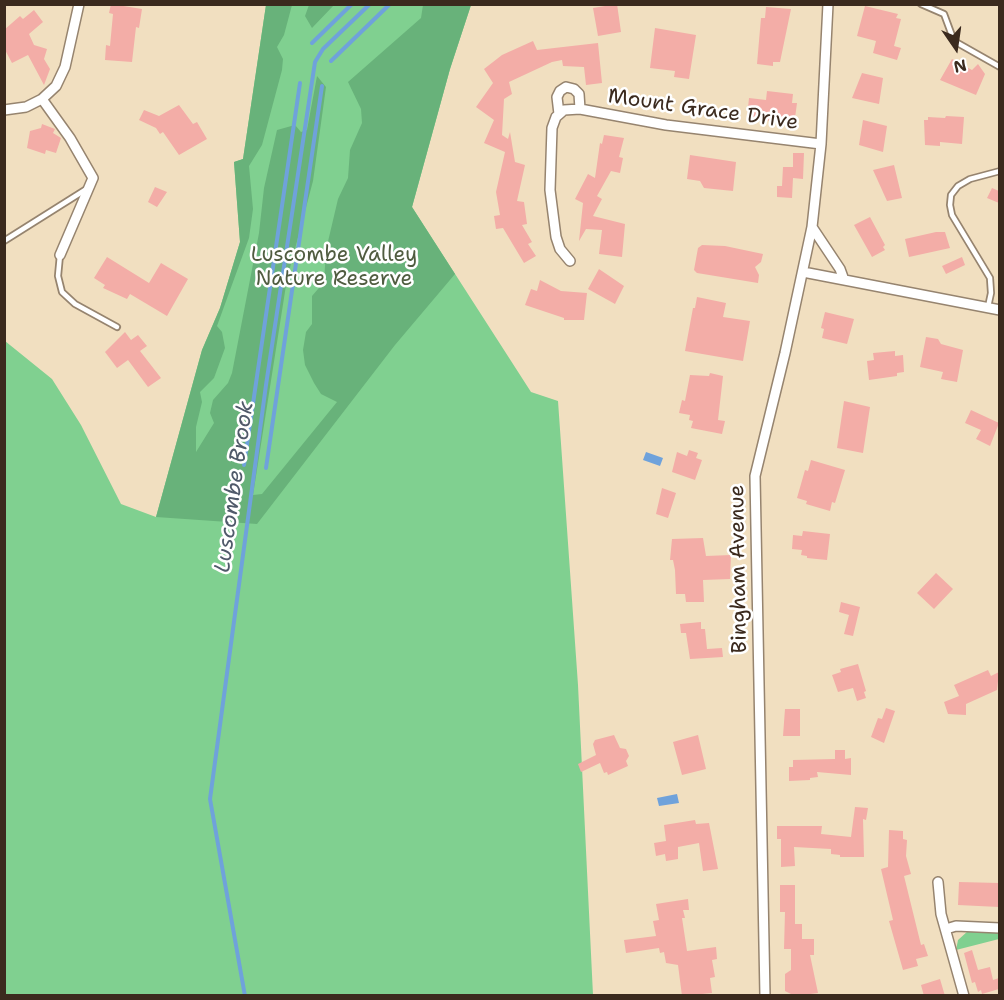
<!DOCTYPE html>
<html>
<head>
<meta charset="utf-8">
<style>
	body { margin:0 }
	#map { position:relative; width:1004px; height:1000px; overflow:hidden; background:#f1dfc0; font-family:"Shantell Sans",sans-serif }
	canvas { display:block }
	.frame { position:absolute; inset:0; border:6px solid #3b2a1e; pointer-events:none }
	.north { position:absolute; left:926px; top:18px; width:60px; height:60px; -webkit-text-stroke:4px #fff; paint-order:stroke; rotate:167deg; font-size:16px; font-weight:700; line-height:24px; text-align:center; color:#3b2a1e }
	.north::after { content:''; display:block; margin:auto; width:21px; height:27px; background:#3b2a1e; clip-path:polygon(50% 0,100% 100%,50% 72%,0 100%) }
</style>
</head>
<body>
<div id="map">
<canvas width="1004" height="1000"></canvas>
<div class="frame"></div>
<div class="north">N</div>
</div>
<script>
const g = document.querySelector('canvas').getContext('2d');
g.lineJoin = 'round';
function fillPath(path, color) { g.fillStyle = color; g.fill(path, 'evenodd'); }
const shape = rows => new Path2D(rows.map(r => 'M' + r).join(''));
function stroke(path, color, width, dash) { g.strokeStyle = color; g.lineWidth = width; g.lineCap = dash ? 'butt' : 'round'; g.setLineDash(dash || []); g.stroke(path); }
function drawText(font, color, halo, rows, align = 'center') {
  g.font = font + ' "Shantell Sans",sans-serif'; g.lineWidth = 5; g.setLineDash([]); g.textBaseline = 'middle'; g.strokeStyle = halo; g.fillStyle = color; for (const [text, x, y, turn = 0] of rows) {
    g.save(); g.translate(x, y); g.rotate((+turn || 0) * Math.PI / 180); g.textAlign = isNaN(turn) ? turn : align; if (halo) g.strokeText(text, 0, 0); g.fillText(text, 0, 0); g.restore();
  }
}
fillPath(shape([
	[266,5,471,5,450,69,412,207,531,392,558,401,578,685,593,995,5,996,5,341,52,379,81,425,121,504,156,517,202,350,220,308,240,242,234,162,243,159],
	[968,931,999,933,999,939,956,950,958,940]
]), '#80d090');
fillPath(shape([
	[266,5,292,5,284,35,277,47,283,59,282,70,262,145,249,166,253,209,249,238,217,326,222,332,225,348,214,378,200,392,202,402,196,427,196,452,214,423,210,413,213,400,228,383,232,373,259,233,264,188,277,130,295,125,301,132,307,130,317,76,326,87,313,181,287,279,253,495,262,494,337,402,321,394,314,383,305,365,303,350,306,332,312,324,312,296,324,282,326,250,338,199,348,178,350,150,362,123,361,109,348,82,421,18,423,5,471,5,450,69,412,207,455,274,395,345,257,524,156,517,202,350,220,308,240,242,234,162,243,159],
	[309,5,309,4,334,5,312,28,305,16]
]), '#68b27a');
fillPath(shape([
	[646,452,663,458,660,466,643,460],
	[677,794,679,803,659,806,657,798]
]), '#6fa2db');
stroke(shape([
	[312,43,352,4],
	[331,61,390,4],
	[244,465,300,83],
	[266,468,322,86],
	[245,996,210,799,266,385,315,62,323,49,370,4]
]), '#6fa2db', 4);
fillPath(shape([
	[111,4,142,9,139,28,136,27,132,62,105,60,106,45,110,46,113,14,109,13],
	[617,4,621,32,598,36,593,8],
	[865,6,898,14,896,18,901,19,894,46,901,48,897,60,873,53,876,41,857,36],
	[766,7,791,9,780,62,773,62,773,66,757,64,761,18,765,18],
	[34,10,43,22,29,34,34,45,47,49,44,59,50,69,44,85,28,55,12,63,4,48,4,30,20,16,23,19],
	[655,28,696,35,689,79,674,77,675,71,650,68],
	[533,41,537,50,598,43,602,83,586,85,584,67,563,66,562,60,552,62,509,82,512,94,504,99,502,135,508,139,510,132,515,162,525,165,517,201,524,202,527,224,522,225,532,242,528,244,536,256,524,263,503,228,496,229,494,216,500,215,496,192,505,152,484,143,494,120,476,107,493,83,484,69,502,55],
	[952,59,972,70,978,64,985,74,976,95,940,80],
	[862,73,883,78,879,104,852,98],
	[767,91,793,94,792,103,797,103,795,118,788,118,788,123,747,118,749,98,766,100],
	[179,105,193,124,197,122,207,139,179,155,163,132,160,134,156,128,139,120,144,110,159,116],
	[946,116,964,117,962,144,940,142,940,146,925,145,924,120,928,120,928,117,945,118],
	[863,120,887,126,883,152,859,145],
	[42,124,55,129,53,133,61,138,56,153,46,150,45,154,27,148,30,131,41,128],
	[604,135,624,138,619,157,623,158,620,173,611,171,597,196,602,199,593,216,625,224,622,257,599,254,602,230,586,229,579,241,583,203,575,199,588,174,595,178,600,143,602,144],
	[793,153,804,153,803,179,793,178,792,198,777,197,777,186,782,186,783,167,793,167],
	[690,155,736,162,733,191,704,188,700,181,687,179],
	[894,165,902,198,887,201,873,170],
	[155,187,167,192,157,207,148,202],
	[992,188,999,191,999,203,987,198],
	[870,217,885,245,883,247,885,250,872,257,854,225],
	[936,232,945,232,950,248,909,257,905,239],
	[702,245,725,246,763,254,761,262,755,267,759,275,758,283,697,273,694,270,698,248],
	[107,257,149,283,161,263,188,279,167,316,130,294,127,299,103,288,105,285,94,278],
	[962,257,965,265,946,274,942,266],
	[599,269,624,286,615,304,588,289],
	[540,280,561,291,587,293,584,320,564,320,564,318,525,305,531,289,537,291],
	[697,297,726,303,723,317,750,321,743,361,685,351,693,308,695,308],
	[825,312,854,319,847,344,822,338,824,329,821,328],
	[125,332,131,340,138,335,147,346,140,351,161,378,148,387,128,360,117,368,105,352],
	[926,337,938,339,941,344,963,350,957,382,941,379,943,372,920,367],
	[895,351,895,356,903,355,904,372,897,373,897,376,869,380,867,361,874,360,873,353],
	[710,373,723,376,718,420,725,421,722,434,691,428,693,421,689,420,690,415,679,413,682,400,685,401,690,375,709,376],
	[844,401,870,407,863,453,837,448],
	[971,410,999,423,990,446,976,439,981,430,965,423],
	[689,450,698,453,696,458,702,460,695,480,672,472,677,452,687,456],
	[811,460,845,470,835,503,832,502,830,511,806,504,807,501,797,498,805,470,808,471],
	[662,488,676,493,668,518,656,514],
	[803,531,830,534,827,560,807,558,807,556,801,555,802,550,792,549,793,535,802,536],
	[703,538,706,556,731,555,730,579,703,580,704,602,686,602,685,594,676,594,675,570,673,560,670,560,672,539],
	[936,573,953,589,934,609,917,593],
	[841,602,860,607,853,636,844,634,849,615,839,612],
	[701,622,701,629,705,629,707,649,722,648,723,657,690,659,686,633,681,633,680,624],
	[858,664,866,691,864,692,866,698,857,701,853,688,838,692,832,675,841,672,840,669],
	[988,670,991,676,999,672,997,690,966,704,966,715,948,714,944,702,959,696,954,685],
	[886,708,895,711,884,743,871,737,878,718,882,719],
	[785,709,800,709,800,736,783,736],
	[614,735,620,748,626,749,629,756,626,761,628,766,608,775,607,772,604,773,600,763,581,772,578,764,596,755,593,744,595,740],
	[698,735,706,769,682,775,673,742],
	[835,750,845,750,845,759,851,758,851,775,817,772,818,777,810,778,810,780,789,781,789,767,793,767,793,760,835,759],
	[855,807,868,808,866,820,863,819,864,857,840,857,840,855,831,854,831,849,794,847,795,866,781,867,781,839,777,839,777,826,822,826,821,834,851,837],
	[695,820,696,824,709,823,718,869,703,871,699,843,678,847,678,859,666,861,665,854,656,856,654,843,666,841,664,825],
	[889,830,903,831,903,839,907,840,906,856,911,874,904,876,921,945,924,944,928,956,916,959,918,966,903,970,889,921,893,920,881,869,888,867],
	[959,882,999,883,999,907,958,905],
	[780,885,795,885,795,924,802,924,802,939,814,939,814,955,810,955,818,993,795,996,785,991,785,974,791,970,791,949,784,949,785,912,780,912],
	[688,899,689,910,683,910,685,918,682,918,687,951,716,947,717,959,712,960,715,977,710,978,712,993,682,996,678,965,666,963,664,952,660,953,659,948,626,953,624,940,656,936,653,921,659,920,656,904],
	[972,950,978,970,990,967,993,980,999,978,999,989,982,994,981,990,978,992,975,982,972,983,964,953],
	[940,979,945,996,924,996,921,985]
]), '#f3ada7');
const lane = shape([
	[921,4,944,14,954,41,1000,67],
	[4,241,85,190],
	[60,255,58,276,62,292,75,304,117,327],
	[988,307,991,293,990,278,952,215,950,205,951,195,958,186,970,179,1000,171]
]);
const street = shape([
	[42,99,70,138,93,178,60,255],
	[4,110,26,107,42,99,56,86,65,67,79,4],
	[559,114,557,97,560,91,566,87,574,89,579,94,580,109],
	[812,227,840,269,844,280],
	[570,261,560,249,556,237,550,190,552,128,556,117,564,110,580,109,666,125,821,144],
	[803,272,1000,310],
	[938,882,941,914,964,996],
	[946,929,956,926,1000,928],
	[765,996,755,476,785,353,812,227,821,144,828,4]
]);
stroke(lane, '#96846f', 8);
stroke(street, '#96846f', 12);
stroke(lane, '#fff', 4.5);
stroke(street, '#fff', 9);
drawText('21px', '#3b2a1e', '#fff', [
	["Mount Grace Drive",703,110,8],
	["Bingham Avenue",739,569,-91]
]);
drawText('21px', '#505c40', '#fff', [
	["Luscombe Valley",334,256],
	["Nature Reserve",334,280]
]);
drawText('italic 22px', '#505a6a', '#fff', [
	["Luscombe Brook",235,487,-82]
]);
</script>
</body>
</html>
